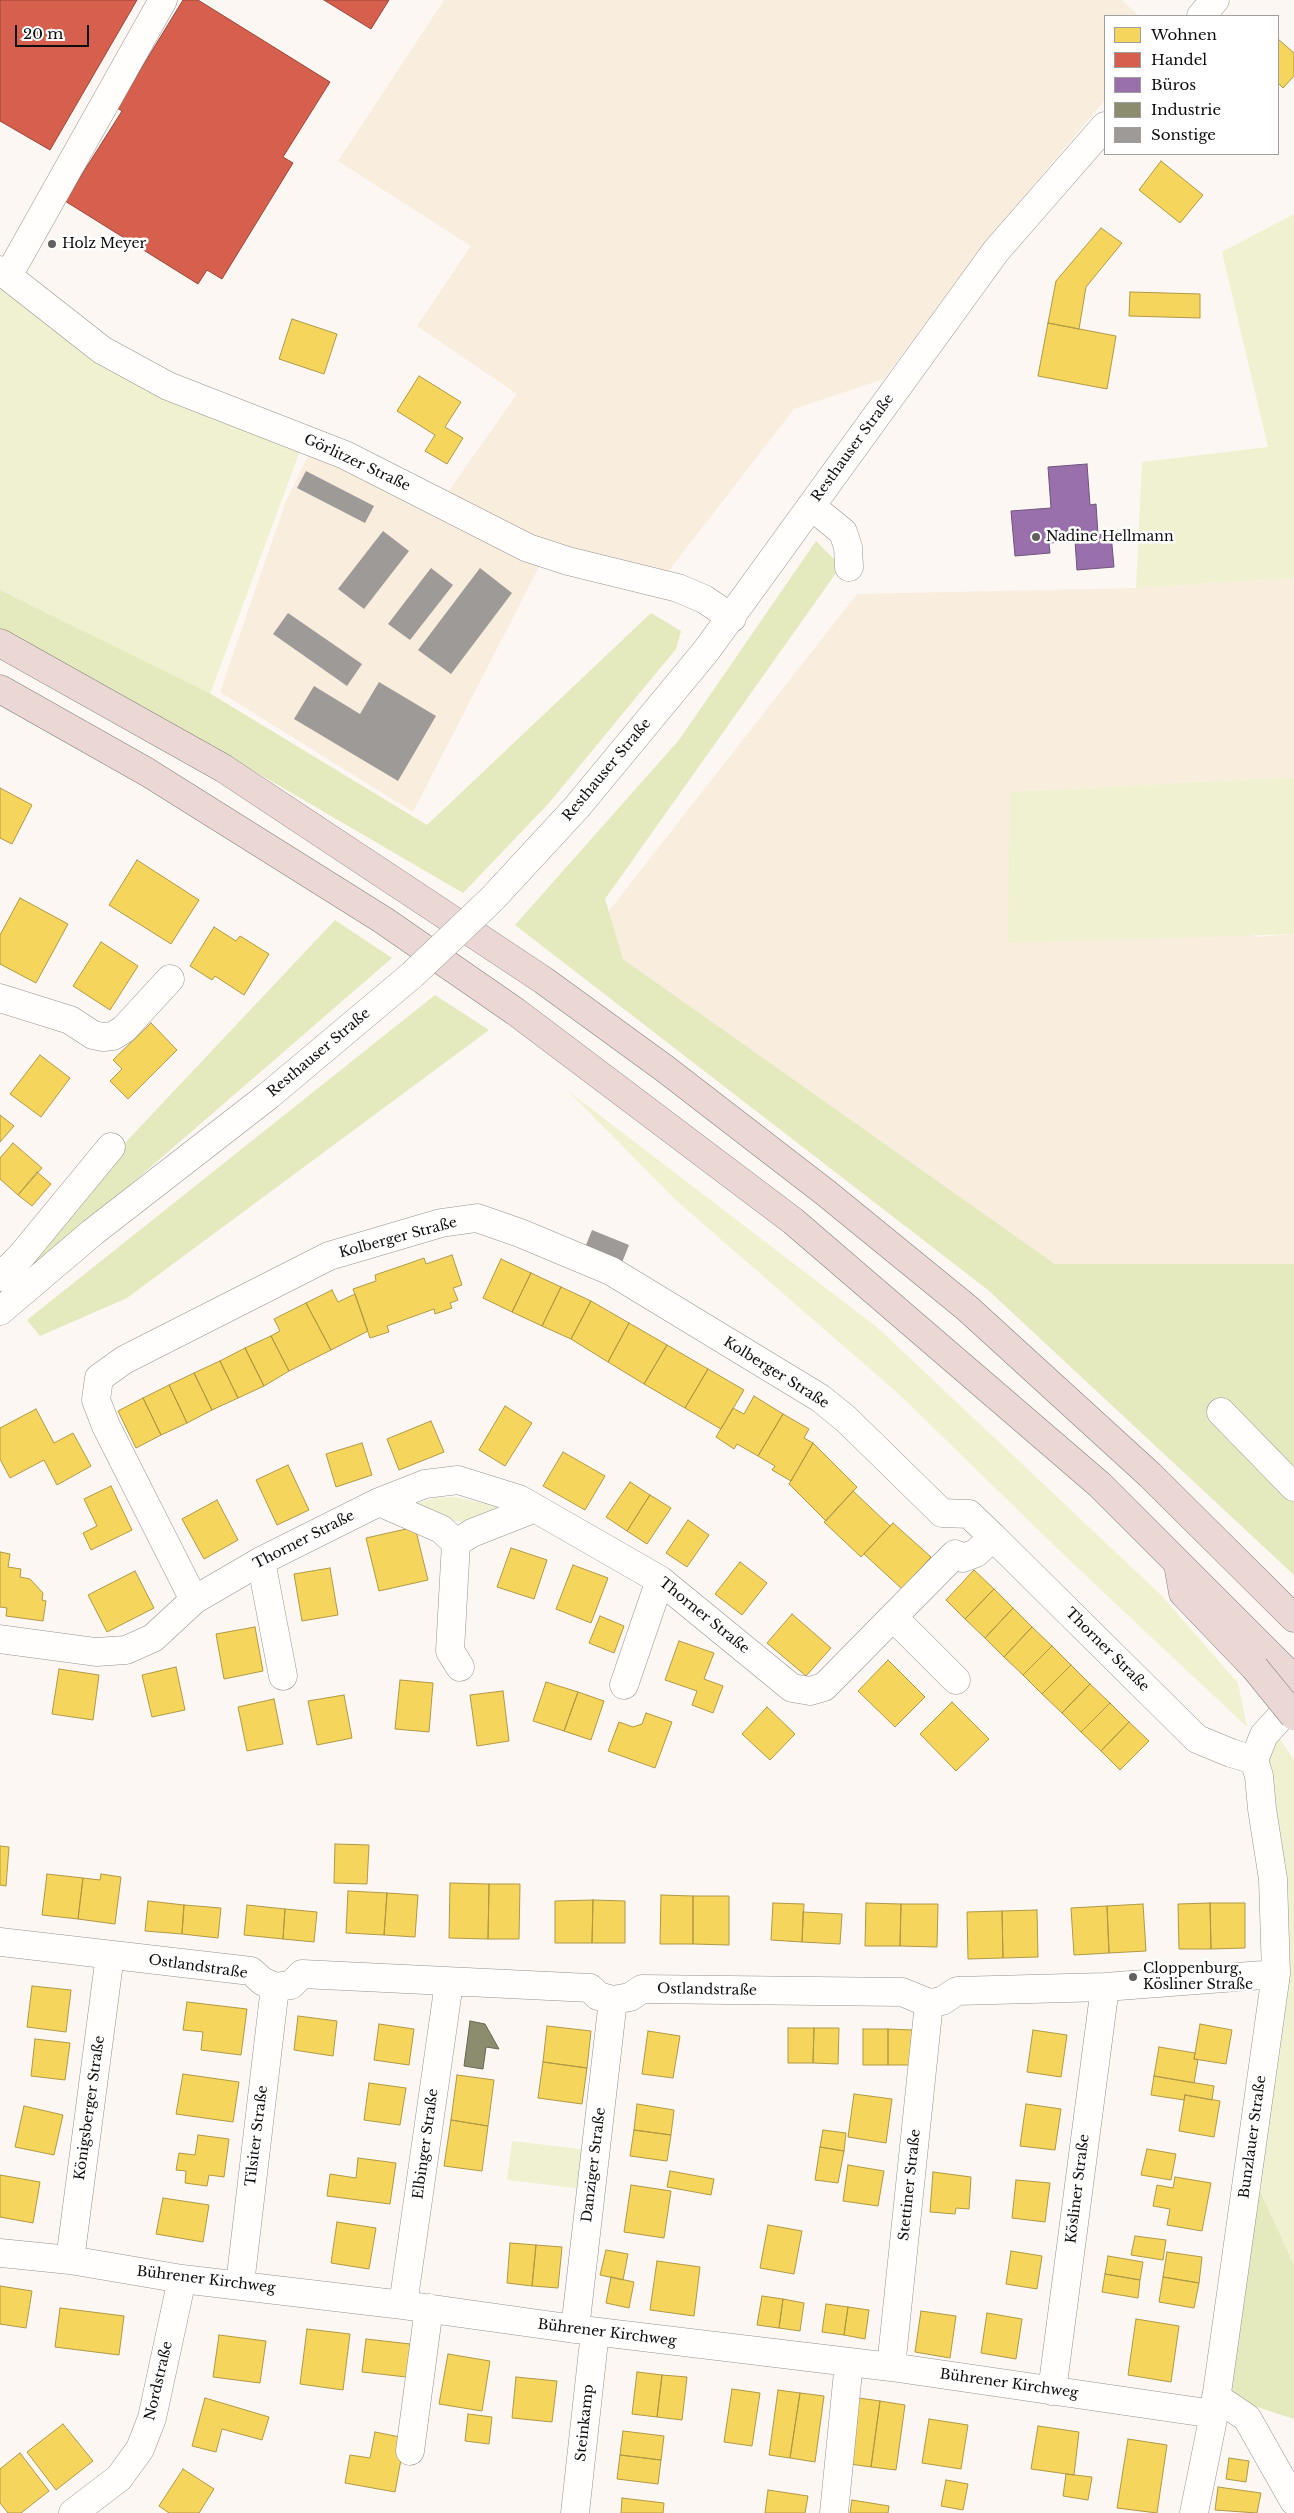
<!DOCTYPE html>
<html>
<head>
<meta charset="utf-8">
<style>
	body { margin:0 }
	#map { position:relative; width:1294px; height:2513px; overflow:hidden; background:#fcf7f2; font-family:"Libre Baskerville",serif }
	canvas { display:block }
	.legend { position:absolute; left:1104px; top:15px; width:175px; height:140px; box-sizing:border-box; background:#fff; border:1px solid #9f9f9f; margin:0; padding:6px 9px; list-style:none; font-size:15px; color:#0e0e0e }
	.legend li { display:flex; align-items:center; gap:10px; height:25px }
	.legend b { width:25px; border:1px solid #9f9f9f }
	.scale { position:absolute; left:15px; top:25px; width:74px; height:22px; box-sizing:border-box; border:2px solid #0e0e0e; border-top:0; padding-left:6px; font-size:15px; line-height:18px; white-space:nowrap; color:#0e0e0e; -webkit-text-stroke:4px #fff; paint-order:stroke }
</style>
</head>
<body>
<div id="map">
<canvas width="1294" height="2513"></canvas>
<ul class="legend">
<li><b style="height:14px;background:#f6d55c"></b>Wohnen</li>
<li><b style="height:14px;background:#d6604d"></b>Handel</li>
<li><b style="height:14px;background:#9970ab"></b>Büros</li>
<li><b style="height:14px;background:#8c8c6e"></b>Industrie</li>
<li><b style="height:14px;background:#9e9a98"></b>Sonstige</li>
</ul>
<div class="scale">20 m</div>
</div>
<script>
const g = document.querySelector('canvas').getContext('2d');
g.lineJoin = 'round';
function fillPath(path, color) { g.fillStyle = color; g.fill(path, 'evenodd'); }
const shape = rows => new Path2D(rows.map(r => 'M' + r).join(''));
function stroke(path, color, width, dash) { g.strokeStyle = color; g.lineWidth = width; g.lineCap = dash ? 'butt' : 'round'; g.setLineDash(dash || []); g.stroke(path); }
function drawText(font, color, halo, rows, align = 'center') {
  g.font = font + ' "Libre Baskerville",serif'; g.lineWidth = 5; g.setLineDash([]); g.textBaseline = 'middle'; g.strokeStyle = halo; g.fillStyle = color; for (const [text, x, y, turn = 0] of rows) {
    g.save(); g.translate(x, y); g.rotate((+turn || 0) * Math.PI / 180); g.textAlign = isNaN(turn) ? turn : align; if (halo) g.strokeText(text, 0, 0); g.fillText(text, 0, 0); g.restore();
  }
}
fillPath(shape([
	[444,0,1122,0,1139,16,1105,16,1105,100,983,245,884,379,794,409,667,573,530,540,446,495,517,394,417,326,471,246,338,161],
	[310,452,540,565,413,812,220,692,286,501],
	[1294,578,1294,777,1010,792,1257,937,1294,934,1294,1264,1055,1264,623,959,608,912,857,594,1136,588]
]), '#f9edde');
fillPath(shape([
	[1294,214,1294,578,1136,588,1142,462,1268,447,1222,252],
	[0,284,301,448,210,694,0,590],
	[1294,777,1294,934,1008,943,1010,792],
	[568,1091,878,1328,1161,1595,1238,1683,1247,1727,1066,1557,901,1396,678,1202],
	[456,1497,477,1502,501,1508,494,1516,463,1522,439,1518,418,1509,418,1503,435,1498],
	[1277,1734,1294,1760,1294,2265,1259,2189,1265,1762],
	[512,2141,588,2150,584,2189,507,2180]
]), '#f0f1d0');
fillPath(shape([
	[816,541,841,566,605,899,623,959,1055,1264,1294,1264,1294,1575,988,1290,515,925,679,740],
	[0,590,211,694,427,825,651,613,681,631,676,649,549,803,463,893,230,757,0,629],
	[335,920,392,958,4,1294,0,1290,91,1179],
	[435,995,489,1030,127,1298,40,1336,27,1320],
	[1259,2189,1294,2265,1294,2419,1230,2398]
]), '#e4e9be');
const homes = shape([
	[1278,39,1294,53,1294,76,1283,88,1278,83,1278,39],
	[1161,161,1203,195,1180,223,1139,190,1161,161],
	[1101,228,1122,243,1086,287,1079,329,1048,323,1056,281,1101,228],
	[1130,292,1200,294,1200,318,1129,316,1130,292],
	[292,319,337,334,324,374,279,359,292,319],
	[1048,323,1116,336,1107,389,1038,376,1048,323],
	[419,376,461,402,445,427,463,438,447,464,425,451,435,435,397,411,419,376],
	[0,788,32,805,12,844,0,838,0,788],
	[137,860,199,900,171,944,109,905,137,860],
	[20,898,68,924,36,983,0,964,0,935,20,898],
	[214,927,236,941,240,936,269,954,244,995,215,976,212,980,190,966,214,927],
	[101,942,138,966,110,1010,73,986,101,942],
	[151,1023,177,1050,128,1099,110,1081,122,1069,113,1060,151,1023],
	[40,1055,70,1078,41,1117,10,1094,40,1055],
	[0,1115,14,1126,0,1142,0,1115],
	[13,1143,42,1168,18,1195,0,1179,0,1158,13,1143],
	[37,1172,51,1184,32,1206,18,1195,37,1172],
	[452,1255,462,1285,453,1288,458,1300,450,1303,452,1308,435,1314,434,1309,387,1326,389,1332,370,1338,353,1289,376,1281,375,1275,413,1262,424,1258,426,1264,452,1255],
	[501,1259,531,1273,512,1312,483,1298,501,1259],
	[531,1273,561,1287,542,1326,512,1312,531,1273],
	[561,1287,591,1301,571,1339,542,1326,561,1287],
	[332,1290,338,1302,355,1294,368,1331,331,1350,306,1303,332,1290],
	[591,1301,629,1323,608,1362,571,1339,591,1301],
	[306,1303,331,1350,289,1371,271,1336,280,1331,274,1319,306,1303],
	[629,1323,667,1345,644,1384,608,1362,629,1323],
	[271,1336,289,1371,264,1386,245,1348,271,1336],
	[667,1345,708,1369,685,1408,644,1384,667,1345],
	[245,1348,264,1386,238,1398,220,1361,245,1348],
	[220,1361,238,1398,212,1410,194,1373,220,1361],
	[708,1369,744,1390,721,1429,685,1408,708,1369],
	[194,1373,212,1410,187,1423,169,1385,194,1373],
	[169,1385,187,1423,161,1435,143,1398,169,1385],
	[754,1396,783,1414,758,1456,737,1444,734,1449,716,1437,733,1408,744,1414,754,1396],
	[143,1398,161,1435,136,1448,118,1411,143,1398],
	[505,1406,532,1423,505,1466,479,1450,505,1406],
	[36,1409,54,1443,73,1433,91,1466,57,1485,44,1460,10,1478,0,1459,0,1428,36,1409],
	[783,1414,809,1429,804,1438,813,1443,791,1481,772,1470,775,1466,758,1456,783,1414],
	[431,1421,444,1452,399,1470,387,1439,431,1421],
	[362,1443,372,1475,336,1487,326,1454,362,1443],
	[813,1443,857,1487,826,1521,789,1484,813,1443],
	[563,1452,605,1476,585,1510,543,1486,563,1452],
	[288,1465,309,1510,277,1525,256,1480,288,1465],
	[630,1482,650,1495,627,1531,606,1517,630,1482],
	[111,1486,132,1530,91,1550,83,1533,97,1526,84,1499,111,1486],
	[853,1491,890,1526,861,1557,824,1522,853,1491],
	[650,1495,671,1508,647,1544,627,1531,650,1495],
	[217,1500,238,1540,204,1559,182,1519,217,1500],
	[688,1520,709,1535,687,1567,666,1553,688,1520],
	[893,1523,931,1557,902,1589,864,1554,893,1523],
	[415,1527,428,1580,379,1591,366,1538,415,1527],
	[511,1548,547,1560,534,1599,497,1587,511,1548],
	[0,1552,10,1554,8,1567,21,1569,20,1577,30,1579,43,1593,42,1600,46,1601,43,1621,6,1616,7,1608,0,1607,0,1552],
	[740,1562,767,1583,742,1615,715,1594,740,1562],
	[573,1565,608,1578,591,1623,556,1609,573,1565],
	[330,1568,338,1615,302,1621,294,1574,330,1568],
	[974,1570,994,1589,965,1619,946,1600,974,1570],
	[135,1571,154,1608,107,1632,88,1595,135,1571],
	[994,1589,1013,1608,985,1638,965,1619,994,1589],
	[1013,1608,1032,1627,1004,1657,985,1638,1013,1608],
	[792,1614,831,1648,806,1676,767,1643,792,1614],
	[600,1616,624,1626,614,1653,589,1643,600,1616],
	[255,1627,263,1671,224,1679,216,1634,255,1627],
	[1032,1627,1052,1646,1023,1675,1004,1657,1032,1627],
	[679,1641,714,1653,704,1679,723,1686,713,1713,692,1705,697,1691,665,1680,679,1641],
	[1052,1646,1071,1665,1042,1694,1023,1675,1052,1646],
	[888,1660,925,1697,895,1727,858,1691,888,1660],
	[1071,1665,1090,1684,1062,1713,1042,1694,1071,1665],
	[176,1667,185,1710,152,1717,142,1675,176,1667],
	[59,1669,99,1675,93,1720,52,1714,59,1669],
	[400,1680,433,1683,429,1732,395,1729,400,1680],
	[546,1682,578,1692,564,1731,533,1721,546,1682],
	[1090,1684,1110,1703,1081,1732,1062,1713,1090,1684],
	[503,1691,509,1741,477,1746,470,1695,503,1691],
	[578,1692,604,1701,591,1740,564,1731,578,1692],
	[344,1695,352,1738,317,1745,308,1701,344,1695],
	[274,1699,283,1744,247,1751,238,1707,274,1699],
	[952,1702,989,1739,956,1771,920,1734,952,1702],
	[1110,1703,1129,1722,1101,1751,1081,1732,1110,1703],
	[767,1707,795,1734,770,1760,742,1734,767,1707],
	[646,1713,672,1722,655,1768,608,1751,619,1722,633,1727,642,1724,646,1713],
	[1129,1722,1149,1741,1120,1770,1101,1751,1129,1722],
	[335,1844,369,1845,367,1884,334,1883,335,1844],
	[0,1846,9,1847,6,1886,0,1885,0,1846],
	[47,1874,83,1878,78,1919,42,1915,47,1874],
	[101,1874,121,1877,115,1924,78,1919,83,1878,100,1880,101,1874],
	[450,1883,489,1884,488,1939,449,1938,450,1883],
	[489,1884,520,1884,519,1939,488,1939,489,1884],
	[348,1891,387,1893,384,1935,346,1933,348,1891],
	[387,1893,418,1895,415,1937,384,1935,387,1893],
	[661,1895,693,1896,693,1944,660,1944,661,1895],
	[693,1896,729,1896,729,1945,693,1944,693,1896],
	[593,1900,625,1901,625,1943,592,1943,593,1900],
	[593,1900,592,1943,555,1943,555,1901,593,1900],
	[148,1901,184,1905,182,1934,145,1931,148,1901],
	[773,1903,804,1904,802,1942,771,1940,773,1903],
	[866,1903,901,1904,900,1946,865,1946,866,1903],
	[1210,1903,1211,1949,1179,1949,1178,1904,1210,1903],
	[1210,1903,1245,1903,1245,1948,1211,1949,1210,1903],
	[901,1904,938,1904,937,1947,900,1946,901,1904],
	[1143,1904,1146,1951,1109,1953,1107,1906,1143,1904],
	[184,1905,221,1908,218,1938,182,1934,184,1905],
	[247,1905,285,1909,283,1939,244,1935,247,1905],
	[1107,1906,1109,1953,1074,1955,1071,1908,1107,1906],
	[285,1909,317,1912,314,1942,283,1939,285,1909],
	[1037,1910,1038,1957,1003,1958,1002,1911,1037,1910],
	[1002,1911,1003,1958,968,1959,967,1912,1002,1911],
	[803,1912,842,1914,840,1944,802,1942,803,1912],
	[32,1986,71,1990,66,2032,27,2027,32,1986],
	[187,2002,247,2009,241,2055,201,2050,203,2032,183,2030,187,2002],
	[298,2016,337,2021,333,2056,294,2050,298,2016],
	[379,2024,414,2029,409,2065,374,2060,379,2024],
	[1200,2024,1232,2030,1226,2064,1194,2059,1200,2024],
	[547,2026,591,2031,587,2068,543,2062,547,2026],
	[788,2028,814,2028,813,2063,788,2063,788,2028],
	[814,2028,839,2028,838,2064,813,2063,814,2028],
	[863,2029,888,2029,888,2065,863,2065,863,2029],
	[888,2029,913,2030,913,2065,888,2065,888,2029],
	[1033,2030,1067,2035,1061,2077,1027,2072,1033,2030],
	[648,2031,680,2036,673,2078,642,2074,648,2031],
	[35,2039,70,2043,65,2080,31,2076,35,2039],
	[1159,2047,1195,2053,1194,2059,1198,2060,1194,2083,1154,2076,1159,2047],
	[543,2062,587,2068,582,2104,538,2098,543,2062],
	[183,2074,239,2082,233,2122,176,2114,183,2074],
	[457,2075,494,2080,488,2126,451,2120,457,2075],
	[1154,2076,1214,2086,1212,2100,1185,2095,1184,2100,1151,2095,1154,2076],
	[369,2083,406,2088,400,2125,364,2120,369,2083],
	[854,2094,892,2099,886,2143,848,2137,854,2094],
	[1185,2095,1220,2101,1214,2137,1179,2131,1185,2095],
	[637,2104,674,2110,671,2135,634,2130,637,2104],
	[1026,2104,1061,2109,1055,2150,1020,2146,1026,2104],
	[24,2106,63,2115,54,2155,15,2147,24,2106],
	[451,2120,488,2126,482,2171,444,2166,451,2120],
	[634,2130,671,2135,667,2161,630,2156,634,2130],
	[823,2130,846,2133,844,2151,820,2147,823,2130],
	[198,2135,229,2139,224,2177,209,2175,207,2186,185,2183,186,2171,176,2170,179,2153,195,2155,198,2135],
	[820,2147,844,2151,838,2183,815,2180,820,2147],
	[1147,2149,1176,2154,1171,2180,1141,2175,1147,2149],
	[358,2158,396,2163,390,2204,327,2196,330,2174,356,2178,358,2158],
	[848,2165,884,2171,878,2206,843,2201,848,2165],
	[670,2171,714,2179,711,2195,667,2187,670,2171],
	[933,2172,971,2177,969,2209,956,2208,955,2214,930,2212,933,2172],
	[0,2175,40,2182,33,2223,0,2217,0,2175],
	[1175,2177,1211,2183,1202,2231,1167,2225,1170,2209,1153,2206,1157,2185,1173,2188,1175,2177],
	[1016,2180,1050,2183,1045,2222,1012,2218,1016,2180],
	[631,2185,671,2191,664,2238,624,2232,631,2185],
	[163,2198,209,2205,203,2242,156,2234,163,2198],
	[337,2222,376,2228,369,2269,331,2263,337,2222],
	[768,2225,802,2231,794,2274,760,2268,768,2225],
	[1135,2236,1166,2240,1163,2260,1131,2255,1135,2236],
	[510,2243,536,2245,532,2286,507,2283,510,2243],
	[536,2245,562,2247,558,2288,532,2286,536,2245],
	[606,2250,628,2254,623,2280,600,2275,606,2250],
	[1011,2251,1042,2256,1037,2289,1006,2284,1011,2251],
	[1167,2252,1202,2257,1199,2283,1163,2277,1167,2252],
	[1108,2256,1143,2262,1140,2280,1105,2274,1108,2256],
	[657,2261,700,2267,694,2316,650,2310,657,2261],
	[1105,2274,1140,2280,1138,2298,1102,2292,1105,2274],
	[611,2277,634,2282,629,2308,606,2303,611,2277],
	[1163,2277,1199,2283,1194,2308,1159,2302,1163,2277],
	[0,2286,32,2291,26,2328,0,2324,0,2286],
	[762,2296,783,2299,779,2328,757,2325,762,2296],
	[783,2299,804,2303,800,2331,779,2328,783,2299],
	[826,2304,848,2307,844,2335,822,2332,826,2304],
	[848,2307,869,2310,865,2339,844,2335,848,2307],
	[60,2308,124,2316,119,2355,55,2347,60,2308],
	[921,2311,956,2316,950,2358,915,2352,921,2311],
	[987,2313,1022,2319,1016,2359,981,2353,987,2313],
	[1136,2319,1179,2326,1171,2382,1128,2375,1136,2319],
	[307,2329,350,2334,343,2390,300,2384,307,2329],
	[219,2335,266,2341,260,2383,213,2377,219,2335],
	[366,2339,419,2345,415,2378,362,2372,366,2339],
	[448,2354,490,2361,482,2411,439,2404,448,2354],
	[637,2372,662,2375,657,2417,632,2414,637,2372],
	[662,2375,687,2377,682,2420,657,2417,662,2375],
	[516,2377,557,2381,552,2422,512,2418,516,2377],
	[732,2389,760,2393,752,2446,724,2442,732,2389],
	[778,2390,800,2393,790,2458,769,2455,778,2390],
	[800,2393,824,2396,815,2462,790,2458,800,2393],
	[205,2398,269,2417,262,2440,222,2429,216,2452,192,2446,205,2398],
	[859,2398,880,2401,871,2467,850,2464,859,2398],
	[880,2401,905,2405,896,2470,871,2467,880,2401],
	[468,2414,492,2417,489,2444,465,2441,468,2414],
	[929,2419,968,2425,961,2469,922,2463,929,2419],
	[63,2424,93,2461,56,2490,27,2452,63,2424],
	[1038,2426,1079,2432,1074,2475,1031,2469,1038,2426],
	[623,2431,664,2436,661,2460,620,2455,623,2431],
	[375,2432,405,2438,395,2492,345,2483,350,2455,370,2458,375,2432],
	[1128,2439,1167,2445,1157,2513,1117,2508,1128,2439],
	[20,2453,49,2491,21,2513,8,2513,0,2503,0,2469,20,2453],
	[620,2455,661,2460,658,2484,617,2479,620,2455],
	[1229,2458,1249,2461,1246,2482,1226,2479,1229,2458],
	[183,2469,214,2489,199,2513,169,2513,159,2506,183,2469],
	[1066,2474,1092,2477,1088,2500,1063,2496,1066,2474],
	[946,2480,968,2484,963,2510,941,2506,946,2480],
	[1218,2487,1261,2493,1257,2513,1215,2510,1218,2487],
	[768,2490,808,2496,805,2513,765,2513,768,2490],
	[622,2498,664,2503,663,2513,621,2513,622,2498],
	[852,2500,889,2506,888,2513,850,2513,852,2500]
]);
fillPath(homes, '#f6d55c');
stroke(homes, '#b09945', 1);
const shops = shape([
	[0,0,137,0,50,150,0,121,0,0],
	[183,0,198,0,330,82,283,157,293,163,222,279,207,270,198,284,65,201,122,111,117,108,183,0],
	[324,0,389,0,371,29,324,0]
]);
fillPath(shops, '#d6604d');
stroke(shops, '#9a473a', 1);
const offices = shape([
	[1087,464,1090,505,1096,504,1098,535,1111,534,1114,567,1077,570,1075,541,1049,543,1050,553,1015,556,1011,511,1051,508,1048,467,1087,464]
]);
fillPath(offices, '#9970ab');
stroke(offices, '#6f537c', 1);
const industry = shape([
	[470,2021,485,2024,499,2049,486,2047,483,2069,464,2066,470,2021]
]);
fillPath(industry, '#8c8c6e');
stroke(industry, '#666651', 1);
fillPath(shape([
	[306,471,374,506,365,523,297,488],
	[383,531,409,551,364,609,338,589],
	[431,568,453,585,410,640,388,624],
	[480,568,512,593,451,674,418,650],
	[288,613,362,664,347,686,273,634],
	[379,682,436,716,398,781,294,719,314,686,360,714],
	[592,1230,629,1245,621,1265,584,1250]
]), '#9e9a98');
const minor = shape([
	[1201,16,1215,0],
	[0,270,102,350,168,386,345,455,528,548,568,561,678,588,704,599,732,618],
	[8,276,163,0],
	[811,506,843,532,848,547,849,567],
	[492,899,577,807,706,651,996,251,1105,126],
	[0,998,70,1020,93,1035,103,1037,113,1036,124,1029,170,979],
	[0,1277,22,1255,111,1147],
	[0,1311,93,1232,268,1096,412,975],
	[1221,1412,1294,1487],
	[379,1502,441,1529,456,1543],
	[261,1561,283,1676],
	[194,1600,106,1426,96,1400,99,1378,124,1360,329,1256,441,1223,477,1218,520,1233,611,1271,820,1398,846,1419,942,1513,969,1514,993,1537],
	[893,1617,956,1680],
	[0,1639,96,1652,126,1650,153,1638,194,1600,261,1561,379,1502,425,1484,458,1480,519,1499,660,1580,792,1688,810,1691,824,1687,955,1554,963,1558,976,1553,993,1537,1197,1739,1231,1753,1254,1760],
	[460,1667,450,1651,456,1543,472,1533,533,1509],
	[624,1685,660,1580],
	[1254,1760,1264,1735,1294,1702],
	[0,1942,251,1971,262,1981,275,1987,291,1985,302,1974,590,1988,598,1996,613,2000,630,1997,642,1989,902,1992,929,2003,942,2001,957,1991,1105,1987,1276,1974],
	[0,2253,70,2260,182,2279,403,2305,575,2329,891,2367,1214,2414],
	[70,2260,110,1955],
	[240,2284,275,1987],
	[403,2305,449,1983],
	[575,2329,613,2000],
	[891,2367,929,2003],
	[1052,2391,1105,1987],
	[1216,2397,1247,2418,1294,2501],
	[410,2451,429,2308],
	[73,2513,119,2478,140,2449,152,2418,182,2279],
	[575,2513,595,2332],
	[834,2513,849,2362],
	[1194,2513,1214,2414,1276,1974,1273,1879,1262,1809,1259,1776,1254,1760]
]);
const highway = shape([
	[0,643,223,768,543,980,664,1068,826,1193,967,1308,1150,1475,1294,1618],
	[0,689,147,772,383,920,516,1012,793,1221,1100,1485,1294,1679],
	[1179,1570,1183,1593,1255,1668]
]);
stroke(minor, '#959391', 29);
stroke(highway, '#82807e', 29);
stroke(minor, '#fffefd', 28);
stroke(highway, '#ebd8d4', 28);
const minorBridge = shape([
	[412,975,492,899]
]);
const highwayBridge = shape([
	[1255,1668,1294,1716]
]);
stroke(minorBridge, '#959391', 29, []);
stroke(highwayBridge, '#82807e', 29, []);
stroke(minorBridge, '#fffefd', 28);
stroke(highwayBridge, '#ebd8d4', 28);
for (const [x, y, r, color] of [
	[52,244,5,"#61605e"],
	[1036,537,5,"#61605e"],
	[1133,1977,5,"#61605e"]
]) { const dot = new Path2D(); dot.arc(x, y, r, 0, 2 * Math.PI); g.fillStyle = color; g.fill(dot); stroke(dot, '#fff', 2); }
drawText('14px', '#0e0e0e', '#fff', [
	["Holz Meyer",62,244],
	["Nadine Hellmann",1046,537],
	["Cloppenburg,",1143,1969],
	["Kösliner Straße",1143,1985]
], 'left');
drawText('14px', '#0e0e0e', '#fff', [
	["Resthauser Straße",853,448,-54],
	["Görlitzer Straße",357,463,25],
	["Resthauser Straße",607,770,-50],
	["Resthauser Straße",319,1053,-40],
	["Kolberger Straße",398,1238,-15],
	["Kolberger Straße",776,1373,32],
	["Thorner Straße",304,1540,-27],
	["Thorner Straße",704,1616,39],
	["Thorner Straße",1107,1650,45],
	["Ostlandstraße",198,1967,8],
	["Ostlandstraße",707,1990,1],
	["Königsberger Straße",90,2108,-82],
	["Tilsiter Straße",257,2136,-83],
	["Bunzlauer Straße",1253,2137,-82],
	["Elbinger Straße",426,2144,-82],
	["Danziger Straße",594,2165,-83],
	["Stettiner Straße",910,2185,-84],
	["Kösliner Straße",1078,2189,-83],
	["Bührener Kirchweg",206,2280,7],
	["Bührener Kirchweg",607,2333,7],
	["Nordstraße",159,2381,-77],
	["Bührener Kirchweg",1009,2384,8],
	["Steinkamp",585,2423,-84]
]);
</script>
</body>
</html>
